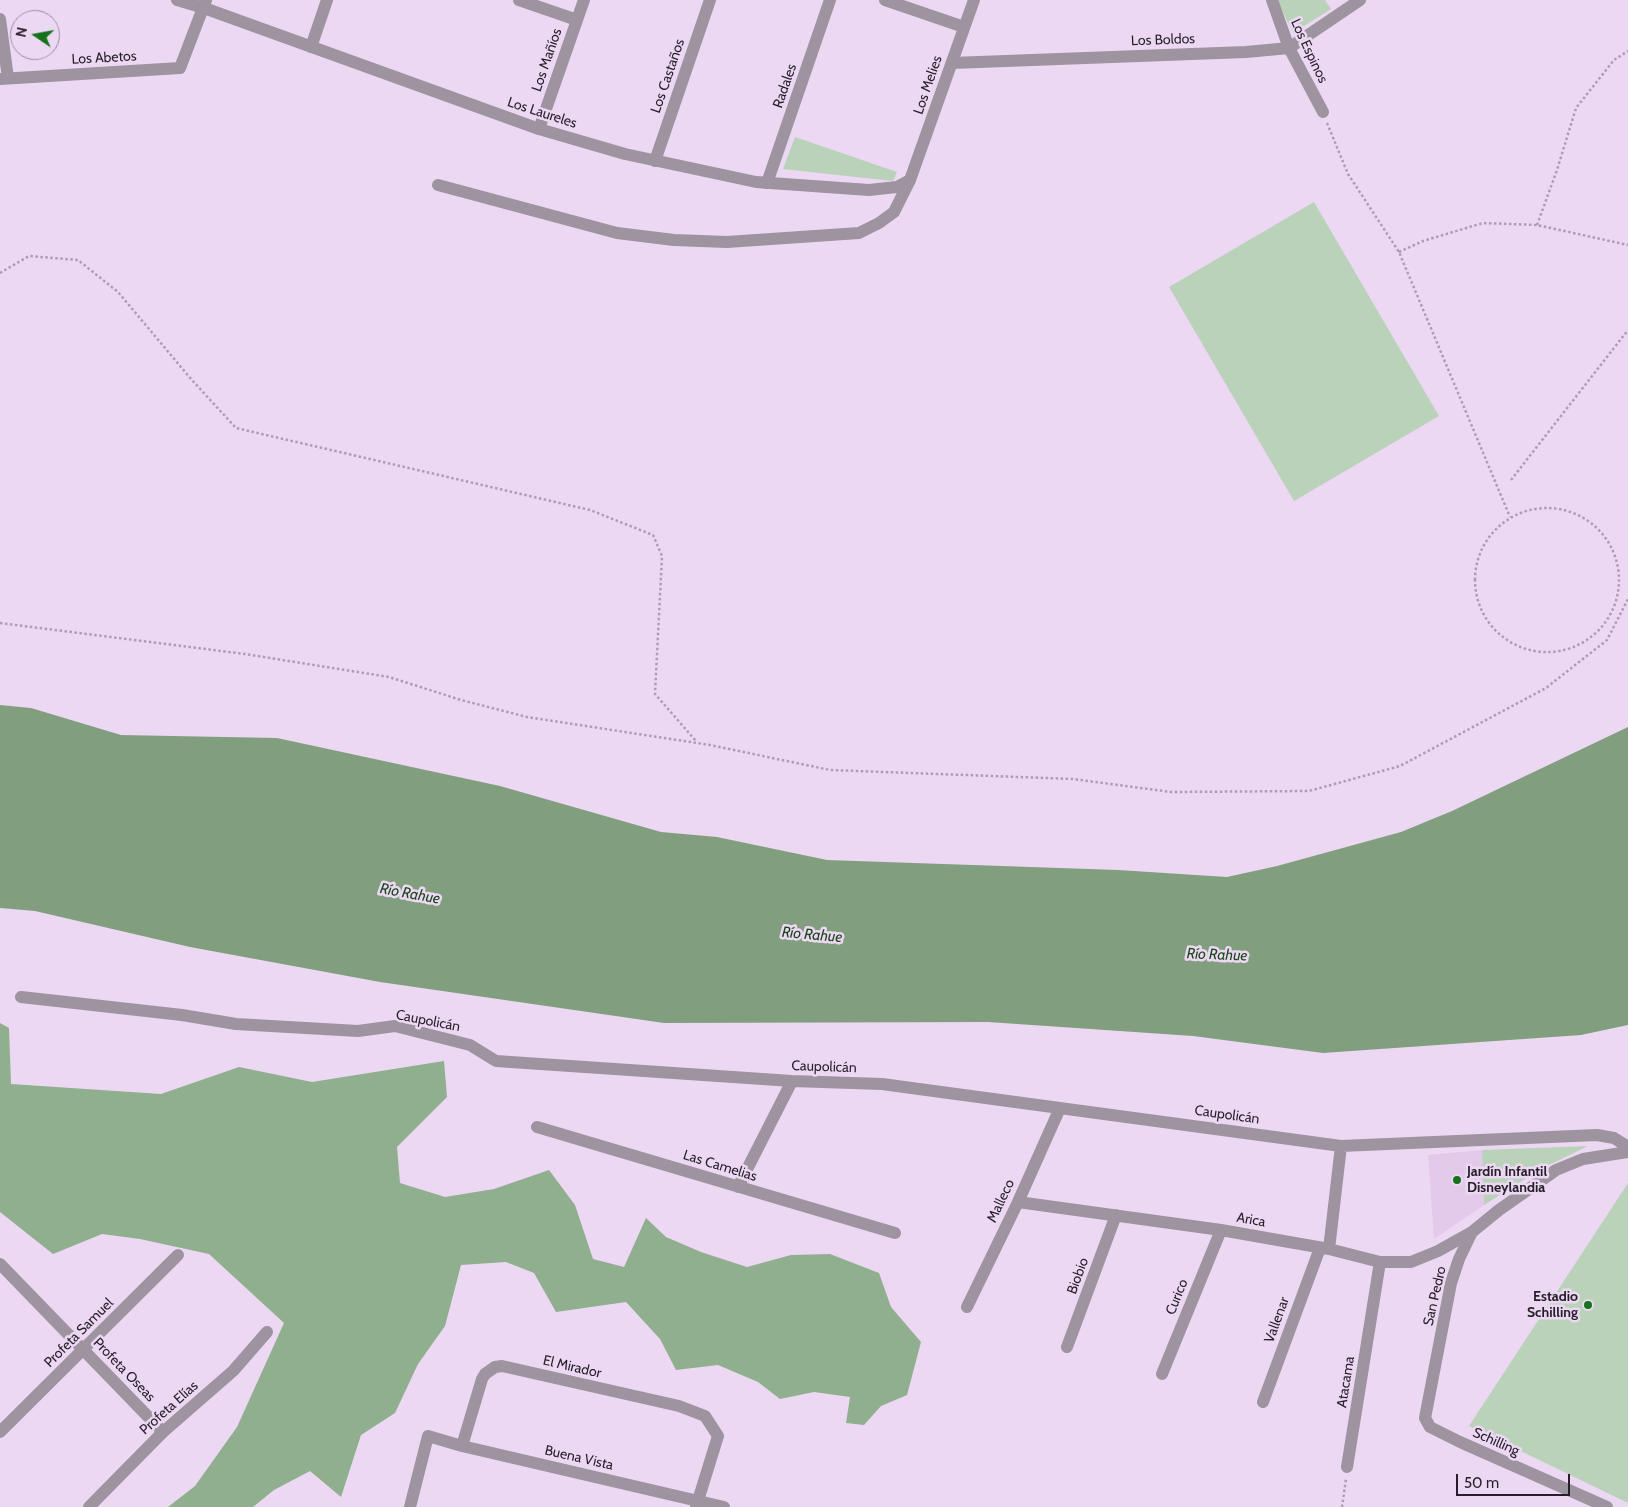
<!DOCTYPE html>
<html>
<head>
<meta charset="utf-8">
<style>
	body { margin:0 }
	#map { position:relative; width:1628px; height:1507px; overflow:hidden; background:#ecd8f3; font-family:Cabin,sans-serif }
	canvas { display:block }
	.north { position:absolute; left:10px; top:10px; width:50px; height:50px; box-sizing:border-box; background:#ecd8f3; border:1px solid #9d8ea2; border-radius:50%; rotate:282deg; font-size:14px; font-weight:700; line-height:20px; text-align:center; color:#261f29 }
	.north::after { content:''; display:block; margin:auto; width:18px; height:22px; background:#18711d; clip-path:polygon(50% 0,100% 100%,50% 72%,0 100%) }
	.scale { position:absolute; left:1456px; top:1474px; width:114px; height:22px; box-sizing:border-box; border:2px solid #261f29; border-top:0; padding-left:6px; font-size:15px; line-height:18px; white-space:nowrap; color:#261f29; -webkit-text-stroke:4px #ecd8f3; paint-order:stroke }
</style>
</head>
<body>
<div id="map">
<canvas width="1628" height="1507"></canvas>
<div class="north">N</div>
<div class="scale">50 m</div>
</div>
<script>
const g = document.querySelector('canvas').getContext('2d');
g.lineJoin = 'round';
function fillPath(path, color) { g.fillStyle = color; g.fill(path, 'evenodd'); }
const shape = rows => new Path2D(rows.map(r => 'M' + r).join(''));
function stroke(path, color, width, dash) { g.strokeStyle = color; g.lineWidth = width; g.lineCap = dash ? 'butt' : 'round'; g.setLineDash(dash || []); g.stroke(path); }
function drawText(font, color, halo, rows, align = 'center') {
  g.font = font + ' Cabin,sans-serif'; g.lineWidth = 5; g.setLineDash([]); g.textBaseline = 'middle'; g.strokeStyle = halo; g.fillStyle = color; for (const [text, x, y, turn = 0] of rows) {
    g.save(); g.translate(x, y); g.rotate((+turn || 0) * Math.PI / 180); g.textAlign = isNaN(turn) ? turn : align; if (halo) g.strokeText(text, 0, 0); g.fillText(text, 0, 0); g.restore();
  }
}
fillPath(shape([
	[1482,1150,1484,1205,1434,1239,1428,1155]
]), '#e3caeb');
fillPath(shape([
	[1277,0,1325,0,1331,9,1293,33],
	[795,137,897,172,893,181,783,169],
	[1314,202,1439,416,1294,501,1169,287],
	[1588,1146,1543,1168,1484,1205,1482,1150],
	[1628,1183,1628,1503,1469,1426]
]), '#bad2b9');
fillPath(shape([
	[0,1023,9,1028,11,1084,161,1094,239,1067,312,1082,444,1061,447,1097,397,1147,400,1183,445,1197,494,1189,549,1170,575,1205,593,1259,624,1267,646,1218,666,1237,701,1252,747,1267,791,1255,830,1254,879,1273,891,1307,921,1342,907,1395,881,1406,864,1425,846,1423,850,1397,814,1392,780,1399,758,1382,718,1365,676,1370,660,1339,626,1302,556,1312,534,1273,506,1262,461,1265,445,1326,418,1364,395,1413,361,1435,341,1497,310,1471,274,1490,253,1507,168,1507,195,1486,237,1427,284,1323,209,1254,140,1239,102,1234,53,1254,0,1212]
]), '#90af8e');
fillPath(shape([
	[0,705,31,708,121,735,277,738,500,786,661,832,717,837,827,860,1118,870,1227,877,1277,866,1401,832,1452,811,1628,727,1628,1025,1581,1035,1323,1053,1193,1036,988,1022,664,1023,380,982,190,947,35,911,0,908]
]), '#819f7f');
stroke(shape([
	[1327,123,1348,174,1399,252,1510,517],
	[1537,225,1557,170,1576,108,1614,60,1628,51],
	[1399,252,1423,241,1483,223,1537,225,1628,245],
	[0,273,29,256,78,260,118,292,191,379,236,428,590,510,653,535,662,556,655,694,696,741],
	[1511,480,1628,330],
	'1475 580a72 72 0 1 1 144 0a72 72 0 1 1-144 0Z',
	[0,623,245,654,389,677,461,700,527,717,710,745,830,770,1073,779,1171,792,1309,791,1400,766,1546,688,1607,640,1628,599],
	[1342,1507,1346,1479]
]), '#ad9db3', 2.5, [2.5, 2.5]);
stroke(shape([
	[519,0,577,20],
	[1272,0,1289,48,1323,112],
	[0,19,8,78],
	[311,47,327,0],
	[952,63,1246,52,1289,48,1360,0],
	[0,79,180,68,206,0],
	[539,129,584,0],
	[655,161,710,0],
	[767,183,830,0],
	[438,185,617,233,674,240,727,242,859,233,879,223,894,212,910,180],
	[21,997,182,1015,236,1024,358,1031,395,1026,470,1045,496,1061,792,1081,882,1084,1341,1146,1597,1135,1614,1138,1628,1147],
	[537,1127,895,1233],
	[738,1187,792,1081],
	[1018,1202,1221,1230,1329,1249,1380,1262,1411,1262,1438,1251,1472,1232],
	[1329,1249,1341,1146],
	[0,1264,163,1432],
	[967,1307,1018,1202,1060,1108],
	[1067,1347,1116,1215],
	[1162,1374,1221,1230],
	[1263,1402,1320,1248],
	[0,1432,178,1255],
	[462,1446,482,1379,485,1374,495,1367,502,1366,679,1406,705,1416,718,1436,696,1507],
	[1347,1467,1380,1262],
	[89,1507,163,1432,233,1371,267,1332],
	[410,1507,428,1436,462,1446,724,1507],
	[1607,1507,1460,1442,1430,1427,1425,1418,1451,1283,1459,1259,1472,1232,1499,1210,1556,1170,1583,1159,1628,1152]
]), '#9d949f', 12);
stroke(shape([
	[177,0,204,8,539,129,625,154,756,182,869,190,897,187,910,180,974,0],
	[885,0,964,27]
]), '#9d949f', 12);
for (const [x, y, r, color] of [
	[1457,1180,5,"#18711d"],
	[1588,1305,5,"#18711d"]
]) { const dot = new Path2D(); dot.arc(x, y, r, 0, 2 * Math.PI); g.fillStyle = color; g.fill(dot); stroke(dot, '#ecd8f3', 2); }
drawText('14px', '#261f29', '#ecd8f3', [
	["Los Boldos",1163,40,-2],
	["Los Espinos",1309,51,65],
	["Los Abetos",104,58,-3],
	["Los Mañíos",547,60,-71],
	["Los Castaños",668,76,-71],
	["Los Melies",928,85,-71],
	["Radales",785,86,-71],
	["Los Laureles",542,113,18],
	["Caupolicán",428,1021,11],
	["Caupolicán",824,1067,2],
	["Caupolicán",1227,1115,8],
	["Las Camelias",720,1166,17],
	["Malleco",1001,1201,-65],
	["Arica",1251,1220,10],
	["Biobio",1078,1276,-70],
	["San Pedro",1435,1296,-77],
	["Curico",1177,1297,-68],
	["Vallenar",1277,1320,-70],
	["Profeta Samuel",79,1333,-45],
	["El Mirador",572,1367,13],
	["Profeta Oseas",124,1370,46],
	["Atacama",1346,1382,-81],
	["Profeta Elías",169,1408,-42],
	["Schilling",1496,1442,24],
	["Buena Vista",579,1458,13]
]);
drawText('bold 14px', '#261f29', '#ecd8f3', [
	["Jardín Infantil",1467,1172],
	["Disneylandia",1467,1188],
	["Estadio",1578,1297,"right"],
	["Schilling",1578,1313,"right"]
], 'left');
drawText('italic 15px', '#1a471a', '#ecd8f3', [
	["Río Rahue",410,894,10],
	["Río Rahue",812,935,5],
	["Río Rahue",1217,955,2]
]);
</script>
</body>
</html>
